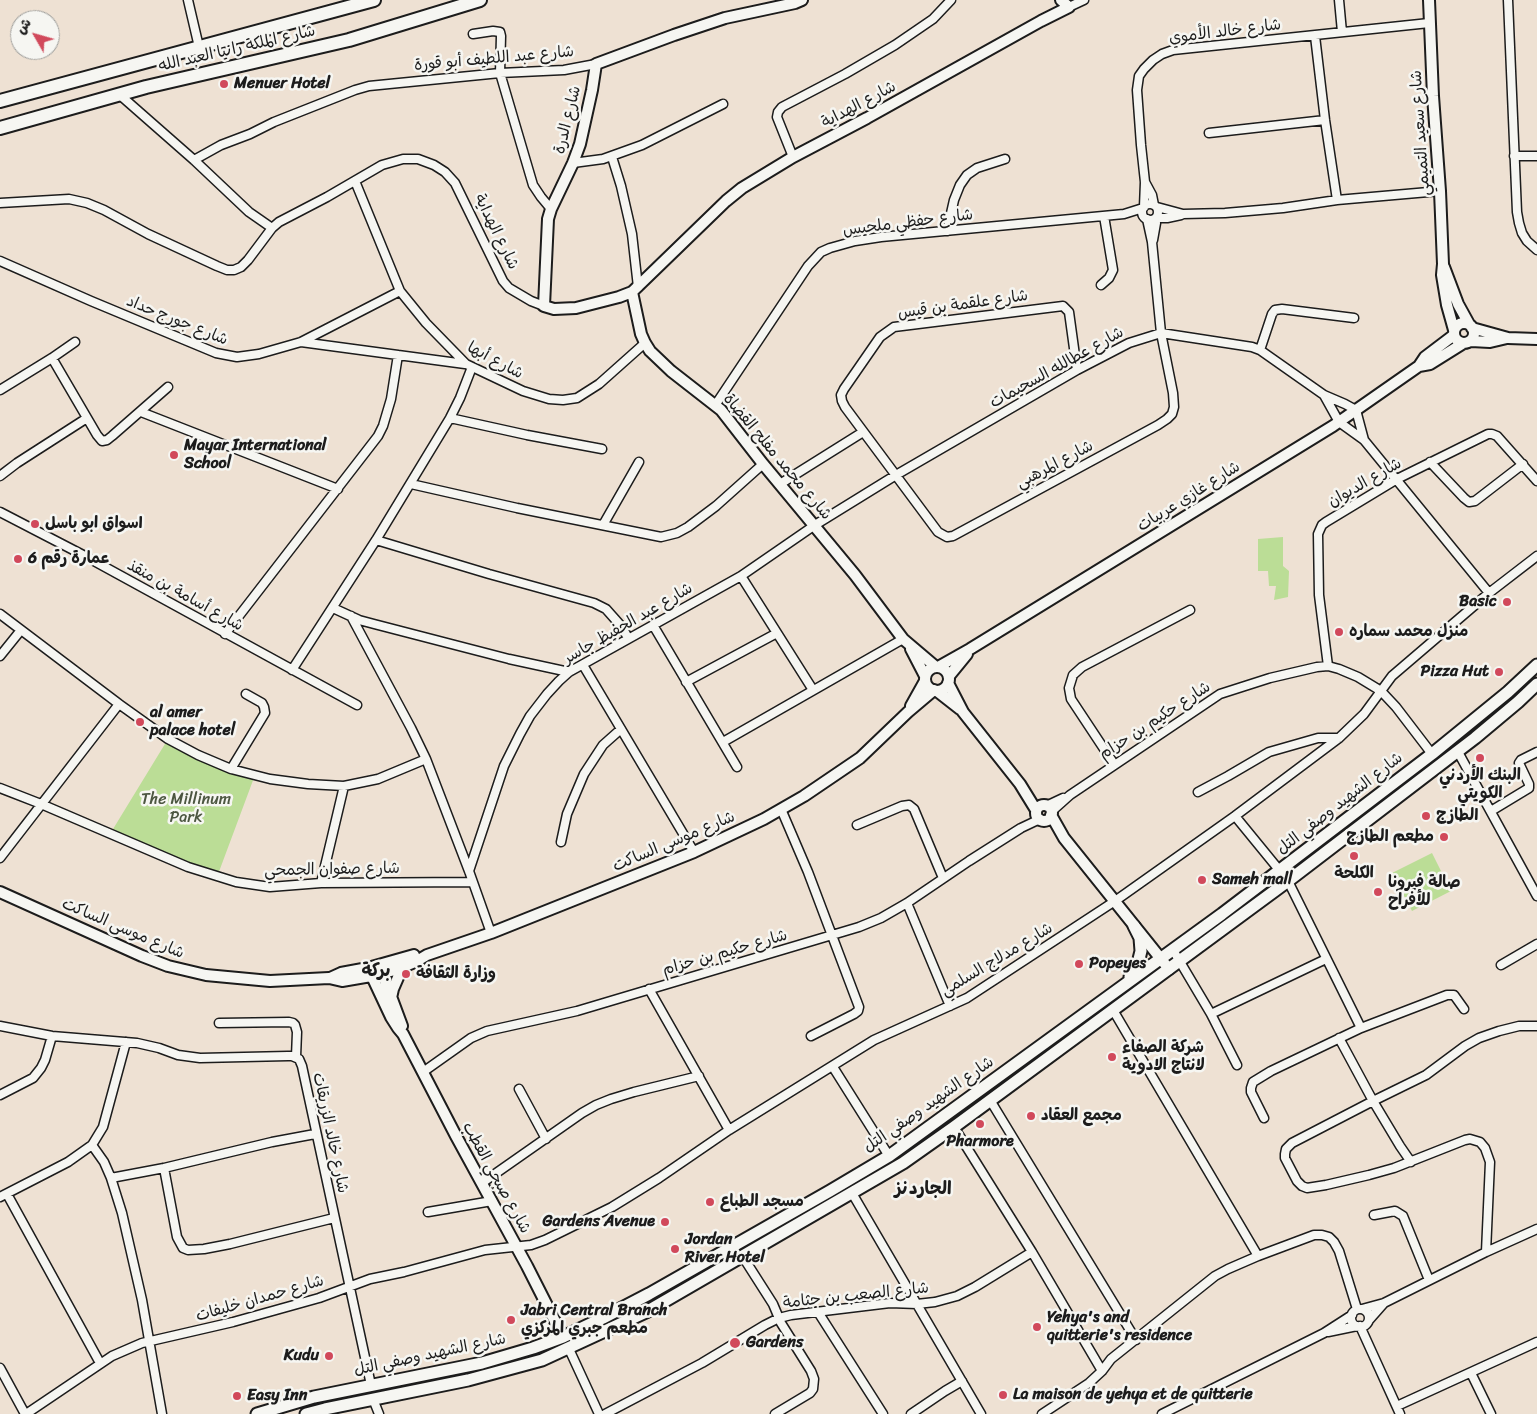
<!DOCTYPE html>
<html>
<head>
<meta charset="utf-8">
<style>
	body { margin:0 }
	#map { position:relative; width:1537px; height:1414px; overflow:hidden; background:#eee1d3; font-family:Sriracha,"Playpen Sans Arabic",sans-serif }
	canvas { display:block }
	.north { position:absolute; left:10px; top:10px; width:50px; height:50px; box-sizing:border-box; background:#f6f6f2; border:1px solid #9f9f9c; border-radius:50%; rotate:308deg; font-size:14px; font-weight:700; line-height:20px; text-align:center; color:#1c1c1c }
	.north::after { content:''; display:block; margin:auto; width:18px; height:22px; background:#d1495b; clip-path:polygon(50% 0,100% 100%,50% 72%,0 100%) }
</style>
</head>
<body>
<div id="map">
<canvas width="1537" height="1414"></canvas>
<div class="north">ش</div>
</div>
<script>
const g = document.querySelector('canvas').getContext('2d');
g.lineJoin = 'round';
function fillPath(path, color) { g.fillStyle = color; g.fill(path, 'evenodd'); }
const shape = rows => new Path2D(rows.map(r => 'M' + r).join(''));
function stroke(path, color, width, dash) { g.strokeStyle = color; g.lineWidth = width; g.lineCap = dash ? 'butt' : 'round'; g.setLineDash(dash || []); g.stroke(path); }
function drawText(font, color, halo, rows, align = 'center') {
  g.font = font + ' Sriracha,"Playpen Sans Arabic",sans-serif'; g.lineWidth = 5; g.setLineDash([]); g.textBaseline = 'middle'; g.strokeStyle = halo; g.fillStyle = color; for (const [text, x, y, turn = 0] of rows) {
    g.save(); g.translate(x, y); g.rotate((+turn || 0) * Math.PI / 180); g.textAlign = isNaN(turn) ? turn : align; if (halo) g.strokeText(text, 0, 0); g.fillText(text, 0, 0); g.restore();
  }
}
fillPath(shape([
	[1283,537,1283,566,1289,571,1288,597,1274,600,1276,586,1269,586,1268,571,1258,571,1258,539],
	[168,739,255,775,217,877,110,834],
	[1432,853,1451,891,1412,911,1392,873]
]), '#bbdd96');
const minor = shape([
	[188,0,199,47],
	[1339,0,1342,32],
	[1508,0,1517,212,1519,223,1522,233,1527,241,1537,250],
	[1069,7,1084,0],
	[473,34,493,31,500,32,501,36,500,73,533,185,541,197,551,209],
	[1315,36,1325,120,1337,200],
	[120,95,194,160,249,212,272,228],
	[1209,133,1325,120],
	[1514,156,1537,156],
	[612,157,621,186,632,234,638,287],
	[793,157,777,117,778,112,782,107,845,74,895,45,933,19,951,0],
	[194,160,221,145,250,134,274,122,355,90,369,86,500,73,564,70,596,64],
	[573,163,603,159,642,145,723,104],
	[355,181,400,291,426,323,466,364,523,391,549,399,563,400,577,398,599,384,645,343],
	[1145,182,1152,195,1154,205],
	[0,203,69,199,87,203,104,210,148,234,217,266,227,270,234,270,241,267,248,260,272,228,279,222,327,197,382,165,403,159,418,159,434,165,445,172,455,183,503,281,509,288,531,301,544,306],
	'1142 212a8 8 0 1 1 16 0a8 8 0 1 1-16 0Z',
	[1144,207,1145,182,1141,145,1137,90,1139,76,1144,69,1153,60,1162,54,1173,50,1429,23],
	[1157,207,1183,214,1225,213,1283,208,1337,200,1440,191],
	[1156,218,1167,218,1181,215],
	[947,231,954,200,960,185,967,175,977,168,1005,159],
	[1153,240,1156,223,1155,219],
	[0,261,91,301,216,353,237,357,259,354,301,342,400,291],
	[1101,285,1109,278,1113,270,1104,216],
	[301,342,465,364],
	[1260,350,1272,314,1275,310,1282,309,1354,318],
	[52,358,97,435,102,441,107,440,112,436,168,387],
	[1077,370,1069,312,1063,306,894,327,880,337,844,389,841,395,842,401,845,407,938,532,947,537,953,536,1158,425,1167,419,1172,414,1174,407,1173,393,1161,333,1152,242,1147,219],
	[0,390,52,358,75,342],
	[1324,395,1339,422,1364,440,1489,593],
	[716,404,808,266,821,252,830,248,855,241,881,237,1124,214,1143,208],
	[141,412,338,489],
	[450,418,527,435,602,449],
	[1430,462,1464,498,1469,502,1475,501,1523,464],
	[0,476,17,463,87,418],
	[411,484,517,508,661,537,677,533,688,527,716,506,763,464],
	[780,484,863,432],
	[0,512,83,555,357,705],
	[603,525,639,462],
	[376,540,489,574,594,603,606,609,622,627,628,638],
	[741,576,813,690],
	[333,608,359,620,374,624,509,659,569,672],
	[0,614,119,704,168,739,198,755,231,769,270,779,308,784,344,786,378,779,426,759],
	[351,616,411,728,426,759,469,871,491,933],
	[653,625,737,767],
	[225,634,378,436,383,426,391,399,398,355],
	[0,656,21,630],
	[583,665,694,852],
	[1328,666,1319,595,1318,534,1322,525,1326,522,1397,479,1488,434,1492,434,1497,436,1537,481],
	[292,670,376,540,450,418,460,398,472,367],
	[686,682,777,633],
	[723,742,903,639],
	[1458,752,1537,896],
	[1114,764,1071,699,1069,688,1073,675,1082,667,1190,610],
	[231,769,265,713,264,707,262,703,246,694],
	[0,788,41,804,188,867,236,882,270,887,321,883,472,882],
	[1198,792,1228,776,1269,752,1318,738,1339,738],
	[1046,806,1063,798],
	[781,809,808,872,859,1007,858,1011,854,1014,811,1036],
	[1491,811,1529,788,1529,784,1519,763,1521,760,1537,752],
	[1051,812,1070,795,1220,694,1270,678,1317,667,1328,666,1339,669,1358,677,1381,691,1396,707,1432,754],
	[1235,816,1280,871],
	[857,825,902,806,909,805,914,809,943,878],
	[561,842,567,814,584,774,603,745,621,729],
	[0,858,119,704],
	[469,871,504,766,520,734,530,716,547,694,559,681,569,672,741,576,815,525,896,475,1077,370,1129,343,1161,333,1252,347,1260,350,1324,395,1345,404,1356,410,1364,440],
	[1288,881,1361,1028],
	[321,883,344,786],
	[907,903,950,1006],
	[1173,950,1211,1014,1237,1065],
	[1501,965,1537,944],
	[649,989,729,1130],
	[1113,1010,1258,1256],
	[1211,1014,1326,959],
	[219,1023,289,1022,293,1023,295,1025,297,1032,296,1057],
	[0,1026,52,1036,137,1043,159,1048,178,1055,200,1058,288,1056,292,1056,299,1059,302,1066,371,1385],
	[1339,1038,1373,1101,1400,1146,1411,1162],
	[833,1067,889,1156],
	[423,1072,471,1038,487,1031,577,1011,859,927,881,918,907,903,969,861,1021,828,1040,819],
	[519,1089,546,1139],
	[0,1095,33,1078,41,1068,45,1060,52,1036],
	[990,1100,1136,1340],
	[1264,1118,1251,1092,1251,1088,1253,1082,1271,1071,1361,1028,1447,995,1454,995,1464,1009],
	[954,1127,1032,1252,1102,1371],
	[92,1145,104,1162,111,1178,122,1213,142,1300,162,1414],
	[164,1168,177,1237,183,1248,188,1250,204,1249,230,1244,334,1218],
	[111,1178,164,1168,272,1142,315,1134],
	[482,1183,582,1113,596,1105,611,1099,634,1092,699,1076],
	[852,1193,981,1414],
	[7,1194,100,1363],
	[0,1197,68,1162,92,1145,103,1127,126,1042],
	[428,1212,492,1201],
	[1374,1215,1395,1211,1403,1216,1429,1280],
	[1486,1252,1490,1162,1485,1148,1480,1142,1470,1139,1465,1140,1394,1168,1369,1175,1326,1185,1307,1188,1302,1186,1297,1181,1285,1158,1285,1154,1286,1149,1292,1143,1373,1101,1426,1075,1465,1046,1479,1038,1499,1031,1519,1026,1537,1026],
	[743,1257,773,1304,781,1323,811,1371,814,1379,813,1389,810,1393,775,1414],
	[1362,1309,1384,1303,1486,1252,1537,1229],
	'1351 1318a9 9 0 1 1 18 0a9 9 0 1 1-18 0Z',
	[818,1312,883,1414],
	[1369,1320,1384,1303],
	[1360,1326,1400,1414],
	[1328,1332,1357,1326],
	[569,1349,599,1414],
	[0,1368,25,1414],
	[1471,1373,1491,1414],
	[373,1399,379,1414],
	[1397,1406,1537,1342],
	[26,1414,112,1356,142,1343,233,1322,319,1298,370,1279,404,1272,485,1250,531,1245,545,1240,612,1207,659,1178,729,1130,874,1040,967,998,1115,901,1235,816,1339,738,1364,714,1392,676,1489,593,1537,556],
	[605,1414,702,1363,765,1325,779,1318,791,1315,890,1303,917,1304,935,1302,957,1296,975,1287,1032,1252],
	[911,1414,945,1391,962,1381],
	[1042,1414,1089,1383,1102,1371,1111,1359,1215,1276,1228,1269,1258,1256,1314,1235,1322,1235,1329,1237,1334,1242,1339,1251,1357,1309],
	[1162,1414,1324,1333,1352,1315]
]);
const tertiary = shape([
	[802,0,795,3,725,18,674,35,596,64,592,90,580,144,573,163,551,209,548,219,544,306,554,309,576,308,619,297,632,292,726,201,742,188,793,157,867,118,1041,21,1069,7,1061,0],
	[1429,0,1433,96,1440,191,1443,264,1442,275,1447,305,1454,330],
	[1444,267,1458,304,1469,324],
	[632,292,641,334,645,343,650,351,671,371,721,410,763,464,855,575,903,639,936,667],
	'1454 333a10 10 0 1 1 20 0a10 10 0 1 1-20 0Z',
	[1472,328,1508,338,1537,339],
	[1471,341,1490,342,1507,338],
	[1419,366,1430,364,1462,344],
	[911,649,925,676],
	[938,667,970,649,1333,426,1419,366,1425,357,1454,335],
	'925 679a12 12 0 1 1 24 0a12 12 0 1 1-24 0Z',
	[949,676,967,654],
	[948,683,963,712,1020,784,1036,810],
	[937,691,960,709],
	[911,706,925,681],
	'1036 813a8 8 0 1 1 16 0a8 8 0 1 1-16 0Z',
	[1051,815,1064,838,1169,969],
	[0,892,142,956,168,966,206,975,270,981,329,978,342,981,371,976,395,970,417,961,427,955,491,933,694,852,764,819,804,796,860,758,908,712,934,690],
	[380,967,402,1026],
	[368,968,391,1017,398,1028,403,1034,456,1136,527,1266,563,1337],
	[330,978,341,973,368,968,414,955],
	[391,998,393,989,403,966]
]);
const secondary = shape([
	[1130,977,1138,963,1141,951,1140,938,1134,926],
	[257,1414,314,1397,482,1363,533,1348,563,1337,603,1318,649,1294,830,1191,889,1156,1222,914,1432,754,1508,692,1537,665],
	[306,1414,325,1409,468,1380,542,1360,646,1312,903,1163,954,1127,1288,881,1475,738,1518,702,1537,684]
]);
const primary = shape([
	[0,101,374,0],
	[0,128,146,87,349,40,480,0]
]);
stroke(minor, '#1c1c1c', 11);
stroke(tertiary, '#1c1c1c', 14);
stroke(secondary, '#1c1c1c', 15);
stroke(primary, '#1c1c1c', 16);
stroke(minor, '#f6f6f2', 8);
stroke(tertiary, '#f6f6f2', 10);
stroke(secondary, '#f6f6f2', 11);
stroke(primary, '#f6f6f2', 12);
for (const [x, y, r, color] of [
	[224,84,5,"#d1495b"],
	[174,455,5,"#d1495b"],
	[35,524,5,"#d1495b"],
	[18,559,5,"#d1495b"],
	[1507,602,5,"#d1495b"],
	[1339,632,5,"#d1495b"],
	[1499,672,5,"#d1495b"],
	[140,722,5,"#d1495b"],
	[1480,758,5,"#d1495b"],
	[1426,816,5,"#d1495b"],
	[1444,837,5,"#d1495b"],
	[1354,856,5,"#d1495b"],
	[1202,880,5,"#d1495b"],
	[1378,892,5,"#d1495b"],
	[1079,964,5,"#d1495b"],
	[406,974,5,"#d1495b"],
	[1112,1057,5,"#d1495b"],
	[1031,1116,5,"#d1495b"],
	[980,1124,5,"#d1495b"],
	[710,1202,5,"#d1495b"],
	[665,1222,5,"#d1495b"],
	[675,1249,5,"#d1495b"],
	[511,1320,5,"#d1495b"],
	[1037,1327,5,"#d1495b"],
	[735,1343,6,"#d1495b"],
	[329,1356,5,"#d1495b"],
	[1003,1395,5,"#d1495b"],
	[237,1396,5,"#d1495b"]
]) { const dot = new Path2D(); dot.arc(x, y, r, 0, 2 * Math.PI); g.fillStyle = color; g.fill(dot); stroke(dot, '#f6f6f2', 2); }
drawText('16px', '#1c1c1c', '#f6f6f2', [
	["شارع خالد الأموي",1225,32,-7],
	["شارع الملكة رانيا العبد الله",237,49,-13],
	["شارع عبد اللطيف أبو قورة",494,59,-5],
	["شارع الهداية",859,105,-28],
	["شارع الدرة",568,120,-76],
	["شارع سعيد التميمي",1421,133,-94],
	["شارع حفظي ملحيس",908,223,-7],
	["شارع الهداية",496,232,64],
	["شارع علقمة بن قيس",963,305,-8],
	["شارع جورج حداد",177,321,22],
	["شارع أبها",495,361,28],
	["شارع عطالله السحيمات",1057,368,-29],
	["شارع محمد مفلح القضاة",777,457,50],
	["شارع المرهبي",1055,465,-28],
	["شارع الديوان",1365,483,-30],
	["شارع غازي عربيات",1189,497,-32],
	["شارع أسامة بن منقذ",185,596,29],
	["شارع عبد الحفيظ جاسر",628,624,-30],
	["شارع حكيم بن حزام",1155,721,-33],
	["شارع الشهيد وصفي التل",1340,804,-38],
	["شارع موسى الساكت",674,842,-23],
	["شارع صفوان الجمحي",332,870,-1],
	["شارع موسى الساكت",123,929,23],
	["شارع حكيم بن حزام",725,953,-16],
	["شارع مدلاج السلمي",997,960,-31],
	["شارع الشهيد وصفي التل",929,1105,-35],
	["شارع خالد الزريقات",330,1133,78],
	["شارع صبحي القطب",496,1178,61],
	["شارع الصعب بن جثامة",856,1296,-6],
	["شارع حمدان خليفات",260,1299,-16],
	["شارع الشهيد وصفي التل",430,1355,-12]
]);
drawText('bold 16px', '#1c1c1c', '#f6f6f2', [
	["Menuer Hotel",234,84],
	["Mayar International",184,446],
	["School",184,464],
	["اسواق ابو باسل",45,524],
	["عمارة رقم 6",28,559],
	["Basic",1497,602,"right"],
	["منزل محمد سماره",1349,632],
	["Pizza Hut",1489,672,"right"],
	["al amer",150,713],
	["palace hotel",150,731],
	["البنك الأردني",1480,776,"center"],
	["الكويتي",1480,794,"center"],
	["الطازج",1436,816],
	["مطعم الطازج",1434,837,"right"],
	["الكلحة",1354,874,"center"],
	["Sameh mall",1212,880],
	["صالة فيرونا",1388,883],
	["للأفراح",1388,901],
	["Popeyes",1089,964],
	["وزارة الثقافة",416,974],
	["شركة الصفاء",1122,1048],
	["لانتاج الادوية",1122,1066],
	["مجمع العقاد",1041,1116],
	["Pharmore",980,1142,"center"],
	["مسجد الطباع",720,1202],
	["Gardens Avenue",655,1222,"right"],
	["Jordan",685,1240],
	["River Hotel",685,1258],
	["Jabri Central Branch",521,1311],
	["مطعم جبري المركزي",521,1329],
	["Yehya's and",1047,1318],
	["quitterie's residence",1047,1336],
	["Gardens",746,1343],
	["Kudu",319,1356,"right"],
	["La maison de yehya et de quitterie",1013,1395],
	["Easy Inn",247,1396]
], 'left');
drawText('16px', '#4c5641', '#f6f6f2', [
	["The Millinum",186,800],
	["Park",186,818]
]);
drawText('bold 18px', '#1c1c1c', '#f6f6f2', [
	["بركة",376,971],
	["الجاردنز",923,1189]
]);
</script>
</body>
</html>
